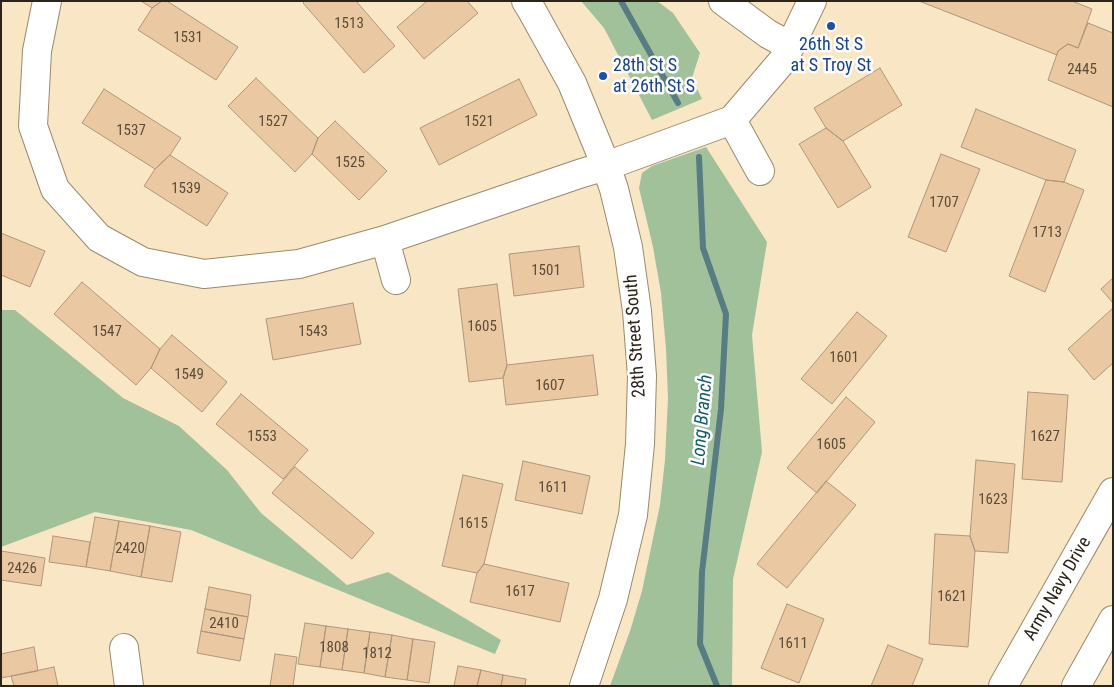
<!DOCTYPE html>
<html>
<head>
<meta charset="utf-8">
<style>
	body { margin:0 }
	#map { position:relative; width:1114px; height:687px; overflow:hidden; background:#f8e6c5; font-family:"Roboto Condensed",sans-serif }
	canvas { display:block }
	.frame { position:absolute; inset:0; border:2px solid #2b2418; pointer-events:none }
</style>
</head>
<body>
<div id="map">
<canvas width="1114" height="687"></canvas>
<div class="frame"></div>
</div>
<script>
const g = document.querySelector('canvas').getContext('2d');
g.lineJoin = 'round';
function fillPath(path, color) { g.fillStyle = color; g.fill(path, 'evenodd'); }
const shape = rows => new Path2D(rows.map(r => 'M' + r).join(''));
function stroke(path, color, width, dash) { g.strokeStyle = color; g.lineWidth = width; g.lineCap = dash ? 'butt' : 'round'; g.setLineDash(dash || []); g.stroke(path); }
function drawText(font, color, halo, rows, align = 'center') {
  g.font = font + ' "Roboto Condensed",sans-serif'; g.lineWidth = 5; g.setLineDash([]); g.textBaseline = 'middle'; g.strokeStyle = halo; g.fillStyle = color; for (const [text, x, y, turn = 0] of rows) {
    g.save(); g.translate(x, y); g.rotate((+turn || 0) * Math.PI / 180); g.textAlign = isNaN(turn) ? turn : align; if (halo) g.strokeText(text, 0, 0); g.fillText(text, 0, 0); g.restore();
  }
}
fillPath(shape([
	[581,1,657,1,673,13,700,53,692,78,702,99,652,120,604,28],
	[706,147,767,242,752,335,762,452,733,579,732,686,610,686,630,631,642,591,660,505,665,460,668,398,666,349,661,293,653,247,639,188,642,173,652,166],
	[1,310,15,310,123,398,179,426,227,470,261,513,347,585,388,572,501,640,495,654,191,530,95,512,1,547]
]), '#a1c19a');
stroke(shape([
	[621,1,678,103],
	[699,157,703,248,726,314,721,409,702,572,700,644,717,686]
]), '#577c84', 6);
const building = shape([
	[141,1,162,1,152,8,141,1],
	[162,1,167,1,238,47,216,80,138,30,152,8,162,1],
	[305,1,356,1,395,46,364,73,303,3,305,1],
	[427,1,467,1,478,13,424,59,397,27,427,1],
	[919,1,1072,1,1092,9,1078,48,1068,44,1058,51,1057,55,919,1],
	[1088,23,1113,33,1113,107,1048,80,1058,51,1068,44,1078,48,1088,23],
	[880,68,902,105,843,141,826,128,814,108,880,68],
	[256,78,318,138,312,154,295,172,228,106,256,78],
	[519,79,537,115,439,165,420,128,519,79],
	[104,89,181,138,170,155,155,169,82,123,104,89],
	[976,109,1076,150,1064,182,1046,180,961,147,976,109],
	[335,121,387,171,359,200,312,154,318,138,335,121],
	[826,128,843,141,871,187,838,208,799,144,826,128],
	[941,154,980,169,946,252,908,237,941,154],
	[170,155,228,193,207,226,144,186,155,169,170,155],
	[1046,180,1064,182,1084,190,1045,292,1009,276,1046,180],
	[1,233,45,251,30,287,1,275,1,233],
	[579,246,584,287,514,296,509,254,579,246],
	[1113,278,1113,303,1101,289,1113,278],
	[82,282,160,349,151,368,136,385,54,314,82,282],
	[497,284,507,365,503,378,469,382,458,289,497,284],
	[353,303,361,344,273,360,266,319,353,303],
	[1113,308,1113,363,1094,380,1068,349,1113,308],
	[857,312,887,336,832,404,801,379,857,312],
	[172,335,227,382,202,412,151,368,160,349,172,335],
	[593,355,598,395,506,405,503,378,507,365,593,355],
	[1028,392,1068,395,1062,482,1022,479,1028,392],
	[241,394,308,450,283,479,216,424,241,394],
	[846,397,875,422,817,493,787,468,846,397],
	[976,460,1015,464,1008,553,975,551,970,536,976,460],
	[523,461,590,476,582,514,515,500,523,461],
	[295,467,374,533,352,559,272,493,295,467],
	[463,475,503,484,484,564,477,573,442,566,463,475],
	[826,481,856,505,787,588,757,564,826,481],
	[95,517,119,521,110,571,86,567,95,517],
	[119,521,150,526,141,577,110,571,119,521],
	[150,526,181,532,172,582,141,577,150,526],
	[935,534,970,536,975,551,968,647,929,644,935,534],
	[53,536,90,542,86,567,49,562,53,536],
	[1,551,45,558,41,586,1,580,1,551],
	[484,564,569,583,560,622,470,602,477,573,484,564],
	[209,587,251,595,248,617,205,609,209,587],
	[787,604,824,619,799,683,761,668,787,604],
	[205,609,248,617,244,639,201,631,205,609],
	[305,623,326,626,320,667,298,664,305,623],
	[326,626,348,629,342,670,320,667,326,626],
	[348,629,370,632,364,673,342,670,348,629],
	[201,631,244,639,240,661,197,653,201,631],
	[370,632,392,635,385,677,364,673,370,632],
	[392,635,413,639,407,680,385,677,392,635],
	[413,639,435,642,429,683,407,680,413,639],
	[888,645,923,659,912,686,871,686,888,645],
	[34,647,38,671,1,678,1,654,34,647],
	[275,654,297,657,293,686,270,686,275,654],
	[458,666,481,670,477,686,454,686,458,666],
	[54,667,58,686,14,686,11,676,54,667],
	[481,670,503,675,501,686,477,686,481,670],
	[503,675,526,679,525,686,501,686,503,675]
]);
fillPath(building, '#eac8a1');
stroke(building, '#af977c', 1);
const minor = shape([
	[47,1,37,51,33,126,55,189,99,238,143,262,204,274,299,264,385,240,582,173,606,166,732,120,784,59,812,1],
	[526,1,531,9,572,83,606,166,614,189,628,247,637,311,642,376,640,444,633,515,613,599,584,686],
	[723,1,768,34,790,46],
	[732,120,760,171],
	[385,240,396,280],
	[124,648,129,686],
	[1003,686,1113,492]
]);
const highway = shape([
	[1076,686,1113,620]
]);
stroke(minor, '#9b8a6c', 30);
stroke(highway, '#9b8a6c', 30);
stroke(minor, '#fff', 28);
stroke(highway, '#fff', 28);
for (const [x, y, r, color] of [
	[831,26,5,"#1a4fb4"],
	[603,76,5,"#1a4fb4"]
]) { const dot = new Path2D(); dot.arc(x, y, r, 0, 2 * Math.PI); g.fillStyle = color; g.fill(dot); stroke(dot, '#fff', 2); }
drawText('15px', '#5b4d3a', null, [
	["1513",349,24],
	["1531",188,38],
	["2445",1082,70],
	["1527",273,122],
	["1521",479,122],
	["1537",131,131],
	["1525",350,163],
	["1539",186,189],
	["1707",944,203],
	["1713",1047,233],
	["1501",546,271],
	["1605",482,327],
	["1547",107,332],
	["1543",313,332],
	["1601",844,358],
	["1549",189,375],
	["1607",550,386],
	["1553",262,437],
	["1627",1045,437],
	["1605",831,445],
	["1611",553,488],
	["1623",993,500],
	["1615",473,524],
	["2420",130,549],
	["2426",22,569],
	["1617",520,592],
	["1621",952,597],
	["2410",224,624],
	["1611",793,644],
	["1808",334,648],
	["1812",377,654]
]);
drawText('18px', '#164399', '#fff', [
	["26th St S",831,45],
	["at S Troy St",831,66],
	["28th St S",613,66,"left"],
	["at 26th St S",613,87,"left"]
]);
drawText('18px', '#2b2418', '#fff', [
	["28th Street South",636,336,-94],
	["Army Navy Drive",1058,589,-60]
]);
drawText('italic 19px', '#105e70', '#fff', [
	["Long Branch",703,420,-85]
]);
</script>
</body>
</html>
